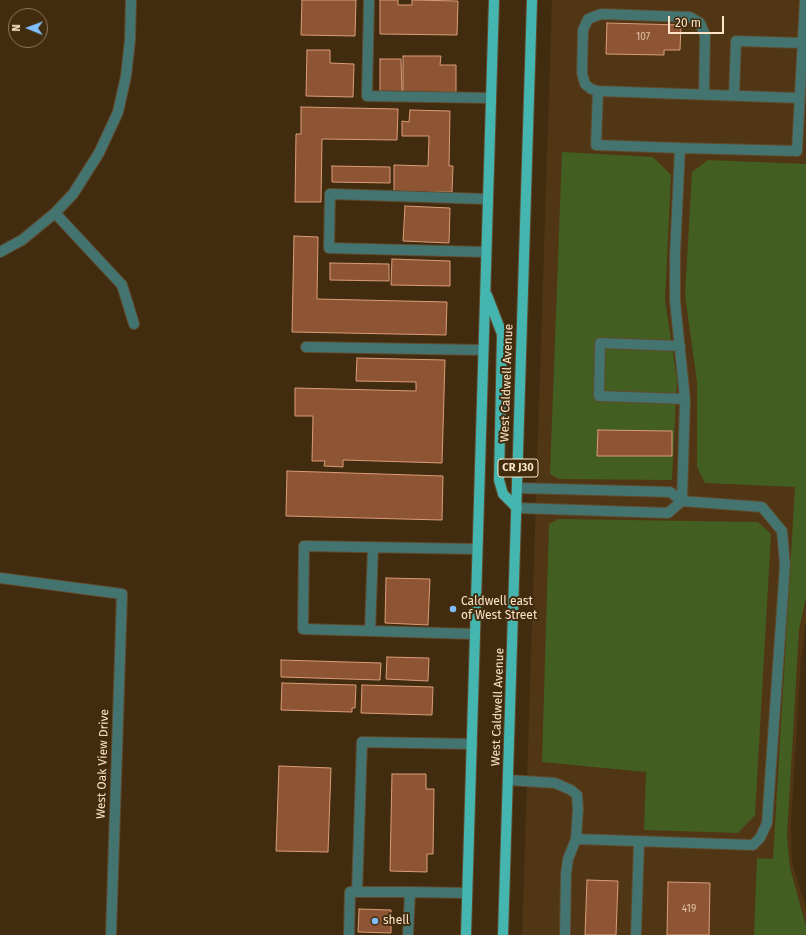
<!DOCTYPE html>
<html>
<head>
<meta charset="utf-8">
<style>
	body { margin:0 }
	#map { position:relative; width:806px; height:935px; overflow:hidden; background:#422c0f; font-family:"Fira Sans",sans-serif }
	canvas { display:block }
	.north { position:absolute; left:8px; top:8px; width:40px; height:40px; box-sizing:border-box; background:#422c0f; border:1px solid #8d7659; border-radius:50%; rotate:271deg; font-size:11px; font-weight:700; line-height:16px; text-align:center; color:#fde4c9 }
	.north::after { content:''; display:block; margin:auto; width:14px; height:18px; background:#81bdfa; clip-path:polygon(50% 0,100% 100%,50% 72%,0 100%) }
	.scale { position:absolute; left:668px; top:16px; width:56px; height:18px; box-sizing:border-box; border:2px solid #fde4c9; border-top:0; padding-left:5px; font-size:12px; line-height:14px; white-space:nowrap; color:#fde4c9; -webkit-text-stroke:3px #422c0f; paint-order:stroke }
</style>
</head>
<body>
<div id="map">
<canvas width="806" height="935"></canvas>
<div class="north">N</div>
<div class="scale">20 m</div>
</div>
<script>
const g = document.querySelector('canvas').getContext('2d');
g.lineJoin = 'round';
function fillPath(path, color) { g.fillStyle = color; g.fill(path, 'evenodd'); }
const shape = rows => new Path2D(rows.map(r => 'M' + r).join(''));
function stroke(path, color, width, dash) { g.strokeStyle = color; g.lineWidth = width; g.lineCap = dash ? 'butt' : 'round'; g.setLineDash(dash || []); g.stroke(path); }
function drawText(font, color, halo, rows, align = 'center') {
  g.font = font + ' "Fira Sans",sans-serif'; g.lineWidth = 4; g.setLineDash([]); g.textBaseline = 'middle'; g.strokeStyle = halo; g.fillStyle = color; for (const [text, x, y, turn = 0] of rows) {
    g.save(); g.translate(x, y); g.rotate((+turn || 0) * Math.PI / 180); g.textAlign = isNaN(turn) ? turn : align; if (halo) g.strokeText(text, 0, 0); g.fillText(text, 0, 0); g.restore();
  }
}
fillPath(shape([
	[552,0,806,0,806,622,801,660,791,822,792,862,806,908,806,935,522,935]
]), '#503615');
fillPath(shape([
	[562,152,653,157,671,175,665,300,677,380,672,480,559,479,550,474],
	[708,160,806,164,806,598,799,629,787,837,790,868,806,926,806,935,754,935,757,858,773,859,795,487,705,483,697,467,697,382,685,295,692,172],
	[559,519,758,522,771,534,755,815,738,833,644,830,646,772,542,762,549,524]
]), '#435e21');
const building = shape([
	[302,0,356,0,355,36,301,35,302,0],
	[380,0,398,0,398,5,412,5,412,0,458,1,457,35,380,34,380,0],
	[607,23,681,25,680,50,664,50,664,55,606,54,607,23],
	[307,50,330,50,330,63,354,64,353,97,306,96,307,50],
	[403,56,441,56,440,65,456,65,456,92,403,92,403,56],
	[380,59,401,59,402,92,380,92,380,59],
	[301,107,398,109,397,140,322,139,321,202,295,202,296,134,301,134,301,107],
	[410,110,450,111,449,166,453,166,452,192,394,191,394,165,428,166,429,136,402,136,402,121,409,122,410,110],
	[332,166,390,167,390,183,332,182,332,166],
	[405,206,450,208,449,243,403,241,405,206],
	[294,236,318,237,317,299,447,302,446,335,292,332,294,236],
	[392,259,450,261,450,286,391,285,392,259],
	[330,263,389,264,389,281,330,280,330,263],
	[357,358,445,360,442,463,343,460,343,467,324,466,325,461,312,461,313,416,295,416,295,388,416,391,416,382,356,381,357,358],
	[598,430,672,431,672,456,597,456,598,430],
	[287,471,443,476,442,520,286,516,287,471],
	[386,578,430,579,428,625,385,623,386,578],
	[387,657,429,658,428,681,386,679,387,657],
	[281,660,381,663,380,680,281,677,281,660],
	[282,683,356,685,355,708,352,708,352,712,281,710,282,683],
	[362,685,433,687,432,715,361,713,362,685],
	[279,766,331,768,328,852,276,851,279,766],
	[392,774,426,774,426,789,434,789,433,854,427,854,427,872,390,871,392,774],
	[587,880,618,881,616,935,585,935,587,880],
	[668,882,710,883,709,935,667,935,668,882],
	[359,909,391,910,391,933,358,932,359,909]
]);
fillPath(building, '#8e5534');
stroke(building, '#db9c79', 1);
const minor = shape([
	[369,0,367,96,491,98],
	[598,91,596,145,680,148],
	[704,94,705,35,700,23,690,17,601,14,588,19,583,30,582,73,585,84,591,89,598,91,799,98],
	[734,95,736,41,802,43],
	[55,213,122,285,134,324],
	[0,252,22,240,55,213,73,194,99,153,118,112,126,76,130,40,131,0],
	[485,252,329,248,330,194,487,199],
	[680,346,600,343,599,396,685,399],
	[306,347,483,350],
	[517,508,668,513,682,501,670,492,517,488],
	[0,578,122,594,111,935],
	[370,631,373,547],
	[474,634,303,629,304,546,476,549],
	[508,780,555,783,571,790,577,795,578,809,576,839],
	[410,892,357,892,362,742,472,744],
	[349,935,350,892,357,892],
	[408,935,410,892,467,893],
	[565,935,566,874,568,859,576,839,753,845,760,838,767,823,785,565,782,531,762,507,682,501,685,399,675,301,675,254,680,148,797,151,805,0],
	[636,935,639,842]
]);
const major = shape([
	[487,295,502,334,499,480,503,494,517,508],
	[466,935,494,0],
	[503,935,532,0]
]);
stroke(minor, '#60492d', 12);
stroke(major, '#60492d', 12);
stroke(minor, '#437470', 10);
stroke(major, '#44b5af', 10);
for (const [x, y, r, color] of [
	[453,609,4,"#81bdfa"],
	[375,921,4,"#81bdfa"]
]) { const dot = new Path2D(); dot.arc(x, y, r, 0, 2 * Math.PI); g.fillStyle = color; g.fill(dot); stroke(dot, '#422c0f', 1.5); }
drawText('10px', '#e1c0a4', null, [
	["107",643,37],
	["419",689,909]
]);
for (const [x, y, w] of [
	[518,468,40]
]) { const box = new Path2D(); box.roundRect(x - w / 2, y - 9, w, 18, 3); g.fillStyle = '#422c0f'; g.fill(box); stroke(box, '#fde4c9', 1); }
drawText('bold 11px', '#fde4c9', null, [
	["CR J30",518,468]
]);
drawText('12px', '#fde4c9', '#422c0f', [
	["West Caldwell Avenue",507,383,-88],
	["West Caldwell Avenue",498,707,-88],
	["West Oak View Drive",103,764,-88]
]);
drawText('12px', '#fde4c9', '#422c0f', [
	["Caldwell east",461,602],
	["of West Street",461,616],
	["shell",383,921]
], 'left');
</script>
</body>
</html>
